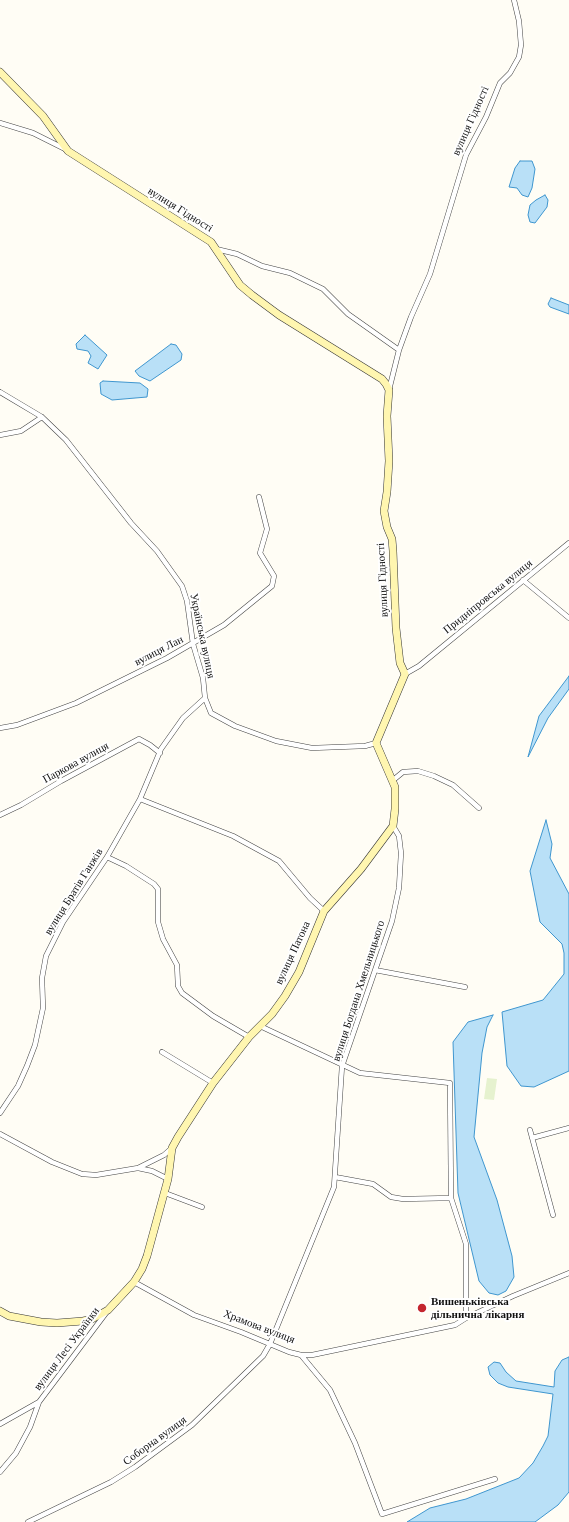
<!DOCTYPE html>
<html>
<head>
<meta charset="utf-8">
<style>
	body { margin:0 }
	canvas { display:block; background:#fffdf5 }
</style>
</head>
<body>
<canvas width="569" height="1522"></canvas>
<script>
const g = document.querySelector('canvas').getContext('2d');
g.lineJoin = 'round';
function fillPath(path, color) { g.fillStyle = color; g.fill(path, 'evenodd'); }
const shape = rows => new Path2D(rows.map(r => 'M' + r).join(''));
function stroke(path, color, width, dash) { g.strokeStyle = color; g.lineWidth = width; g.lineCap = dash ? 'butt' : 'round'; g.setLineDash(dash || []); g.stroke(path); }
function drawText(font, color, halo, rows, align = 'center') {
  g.font = font + ' "Times New Roman",serif'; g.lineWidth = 4; g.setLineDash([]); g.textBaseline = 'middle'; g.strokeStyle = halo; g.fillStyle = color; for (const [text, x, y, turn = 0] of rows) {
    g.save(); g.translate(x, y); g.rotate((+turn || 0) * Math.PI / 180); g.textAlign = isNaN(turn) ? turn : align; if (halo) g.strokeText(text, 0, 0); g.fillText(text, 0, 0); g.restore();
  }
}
fillPath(shape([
	[487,1078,497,1079,494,1100,484,1099]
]), '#e6f2cf');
const water = shape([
	[520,161,532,161,535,169,532,188,528,197,522,195,517,188,509,187,515,168,520,161],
	[545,195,548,200,547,207,535,223,530,222,528,215,530,205,536,200,545,195],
	[551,298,569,305,569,314,550,307,548,304,551,298],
	[85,335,107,355,98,369,88,363,91,356,88,351,77,349,76,344,85,335],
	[171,344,176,345,182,354,181,360,150,381,139,376,135,371,171,344],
	[103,381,140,383,148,389,147,397,112,400,101,394,100,383,103,381],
	[569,676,569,689,548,718,528,757,539,716,569,676],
	[546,820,552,844,550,858,569,894,569,1071,534,1087,521,1086,507,1066,502,1012,543,1000,564,974,564,953,562,944,540,922,530,871,546,820],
	[493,1015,487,1027,482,1053,474,1137,497,1200,512,1256,514,1277,506,1291,498,1295,489,1293,479,1281,458,1193,453,1042,468,1022,493,1015],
	[569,1357,569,1492,558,1505,535,1522,407,1522,430,1508,466,1499,519,1478,533,1463,543,1446,548,1436,553,1394,508,1387,498,1383,490,1375,488,1367,494,1362,500,1363,506,1372,516,1381,554,1387,555,1371,562,1360,569,1357]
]);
fillPath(water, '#b9e0f7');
stroke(water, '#3f96cf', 1);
const street = shape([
	[0,123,33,133,65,149],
	[216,249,237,254,262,266,290,273,323,289,348,314,399,350],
	[389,390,399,350,411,317,430,274,466,155,486,117,500,83,510,73,519,57,521,45,519,21,514,0],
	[0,392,42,417,66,440,131,523,157,551,182,586,187,601,193,644,203,678,205,698,211,713,235,726,276,741,312,748,365,746,376,743],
	[0,435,21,431,42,417],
	[523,580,569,618],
	[405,674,419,666,569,543],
	[0,728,17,725,76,703,167,658,224,625,272,586,274,576,260,553,267,529,259,497],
	[392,781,403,772,418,771,434,776,453,785,479,808],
	[140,799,233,836,279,861,310,898,324,911],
	[0,815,21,805,61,781,139,739,150,745,160,753],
	[107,857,126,866,154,884,158,889,158,922,163,939,177,965,178,986,182,993,213,1016,249,1037],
	[375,970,465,987],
	[260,1026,360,1073,450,1083,451,1198,466,1244,466,1318],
	[162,1052,213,1083],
	[0,1113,18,1086,27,1066,35,1045,43,1008,42,978,46,956,63,922,107,857,140,799,161,749,183,718,205,698],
	[530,1130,553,1215],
	[0,1134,52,1162,82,1174,96,1175,138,1168,164,1155,172,1148],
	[532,1138,569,1128],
	[138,1168,152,1171,168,1179],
	[335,1177,373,1184,391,1197,403,1199,451,1198],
	[165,1193,202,1207],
	[134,1282,194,1315,241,1332,289,1352,301,1355,312,1355,455,1325,466,1318,513,1296,569,1273],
	[301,1355,330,1390,355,1443,382,1514,495,1479],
	[0,1424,39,1402,106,1313],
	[0,1472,16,1453,30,1427,39,1402],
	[28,1522,111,1482,135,1467,192,1425,263,1356,270,1344,334,1187,342,1066,392,921,399,888,401,853,399,836,393,826]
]);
const secondary = shape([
	[0,72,43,116,68,151,211,242,240,285,252,295,279,315,382,379,386,384,389,390,387,416,389,461,387,492,384,511,387,527,392,539,393,551,396,628,400,663,405,674,376,743,395,787,395,809,393,826,361,869,324,911,299,972,285,996,272,1014,249,1037,213,1083,178,1137,172,1148,168,1179,147,1256,142,1269,134,1282,108,1310,92,1319,83,1321,57,1323,41,1322,9,1316,0,1311]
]);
stroke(street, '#444', 5.5);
stroke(secondary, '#333', 8);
stroke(street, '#fff', 4.5);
stroke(secondary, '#fff6b0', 7);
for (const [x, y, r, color] of [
	[422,1308,5,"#c4262e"]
]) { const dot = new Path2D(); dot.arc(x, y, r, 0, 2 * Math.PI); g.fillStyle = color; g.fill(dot); stroke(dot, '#fff', 1.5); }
drawText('11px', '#111', '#fff', [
	["вулиця Гідності",471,121,-66],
	["вулиця Гідності",180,210,32],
	["вулиця Гідності",383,580,-93],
	["Придніпровська вулиця",488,597,-39],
	["Українська вулиця",202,636,78],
	["вулиця Лан",159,651,-27],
	["Паркова вулиця",76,763,-29],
	["вулиця Братів Ганжів",74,892,-58],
	["вулиця Патона",293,953,-65],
	["вулиця Богдана Хмельницького",359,991,-72],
	["Храмова вулиця",259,1327,21],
	["вулиця Лесі Українки",67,1349,-53],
	["Соборна вулиця",155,1441,-36]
]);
drawText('bold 11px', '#111', '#fff', [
	["Вишеньківська",431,1302],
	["дільнична лікарня",431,1315]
], 'left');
</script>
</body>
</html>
